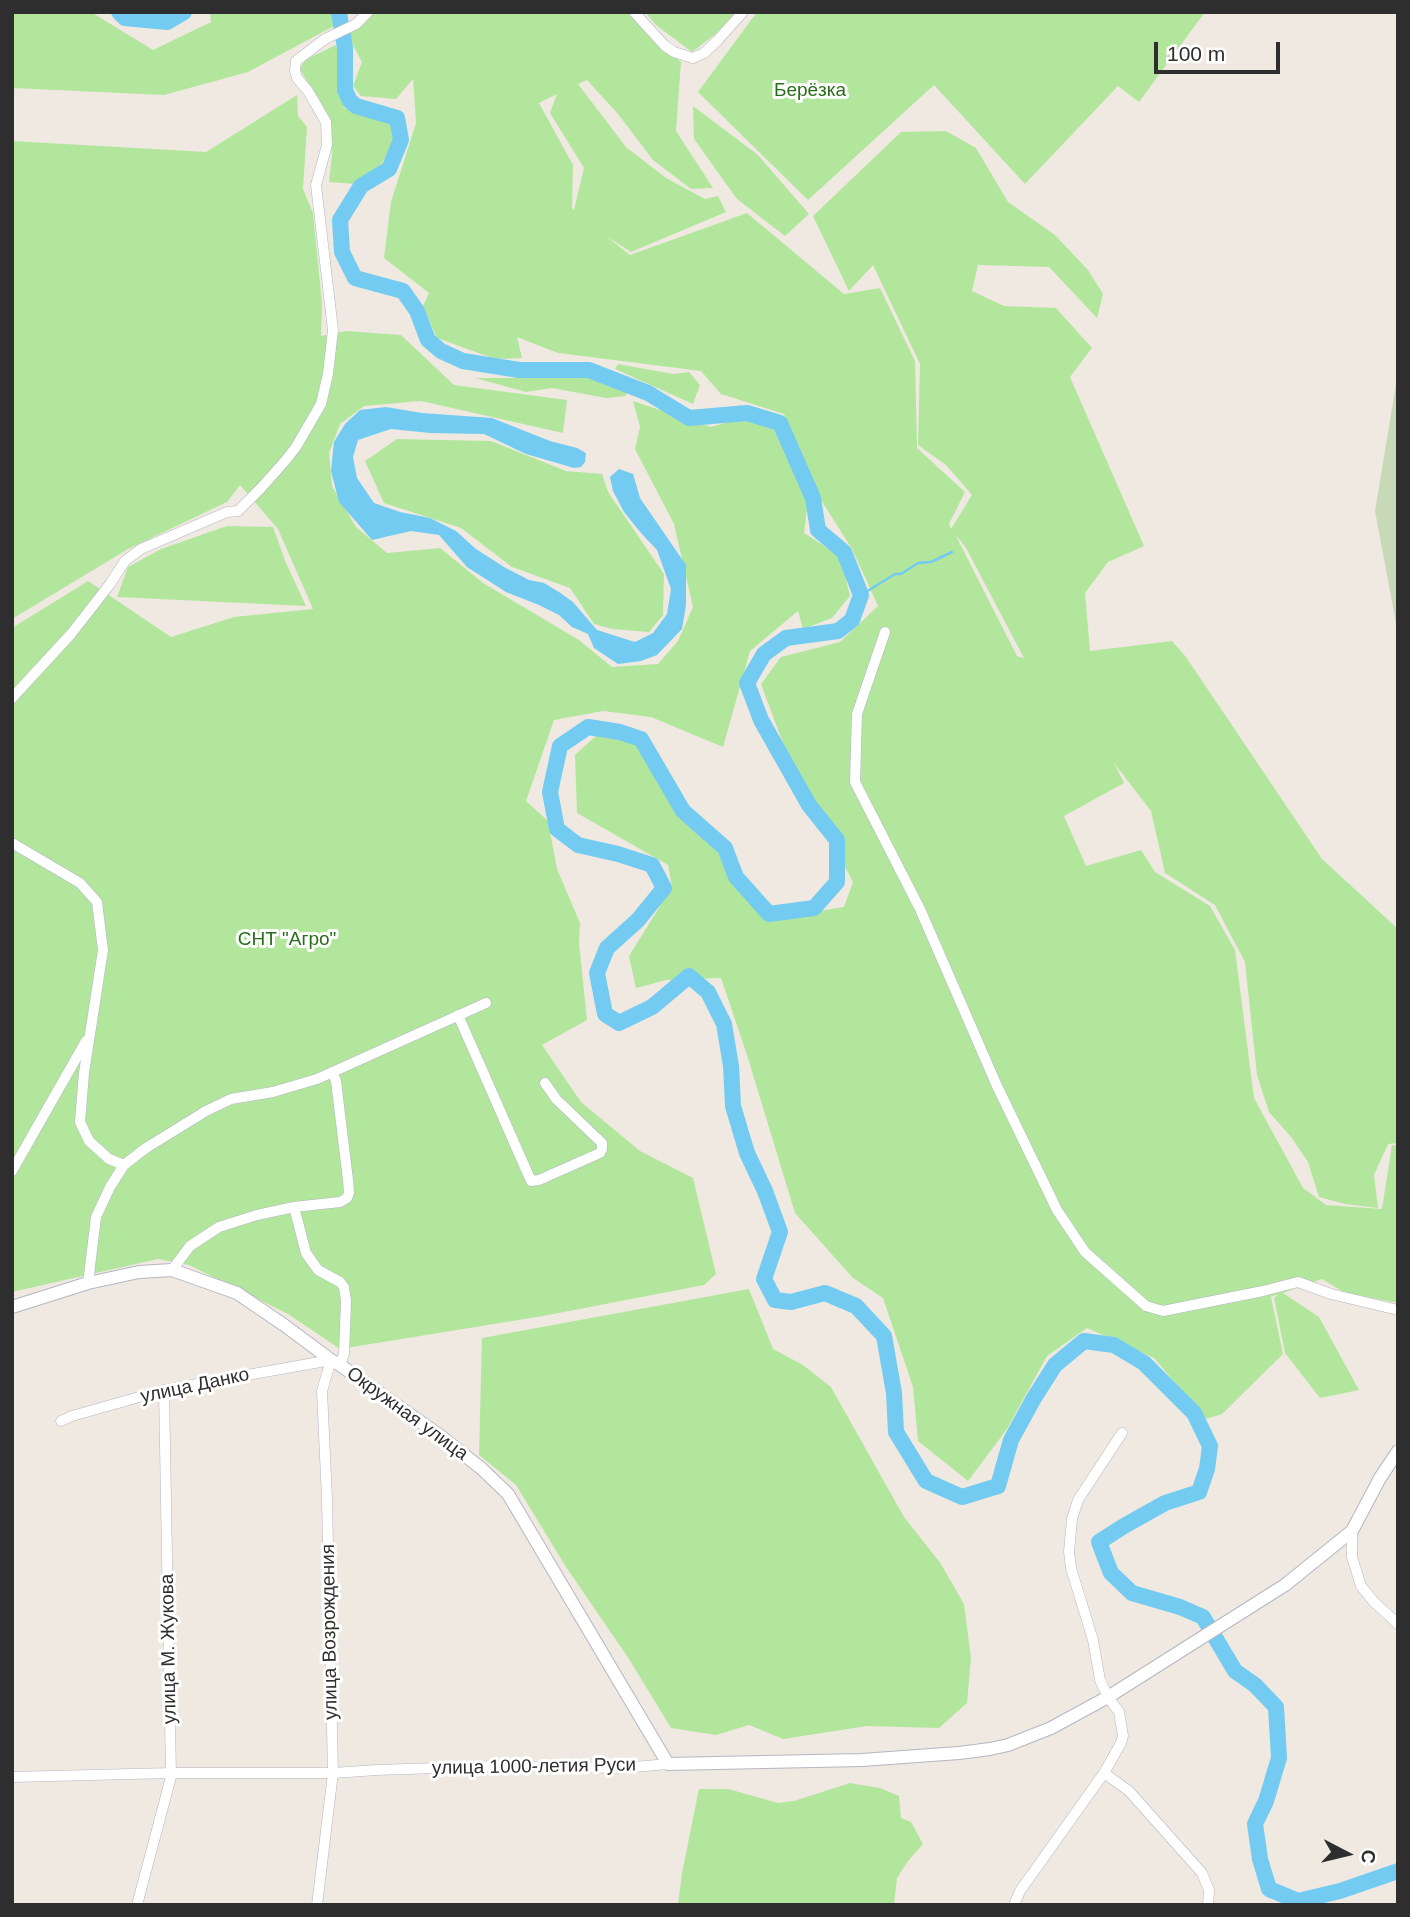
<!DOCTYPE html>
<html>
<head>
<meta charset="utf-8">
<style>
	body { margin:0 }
	#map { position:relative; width:1410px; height:1917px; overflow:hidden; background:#efe9e1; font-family:Arial,sans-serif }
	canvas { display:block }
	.frame { position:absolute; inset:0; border:14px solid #2e2e2e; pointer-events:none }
	.north { position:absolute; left:1312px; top:1819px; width:70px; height:70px; -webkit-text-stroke:5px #fff; paint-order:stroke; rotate:97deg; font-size:19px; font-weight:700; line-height:28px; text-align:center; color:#2e2e2e }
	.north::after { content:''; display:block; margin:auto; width:24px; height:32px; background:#2e2e2e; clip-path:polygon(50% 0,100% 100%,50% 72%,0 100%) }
	.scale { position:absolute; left:1154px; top:42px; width:126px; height:32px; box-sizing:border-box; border:4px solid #2e2e2e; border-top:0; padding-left:9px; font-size:21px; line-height:24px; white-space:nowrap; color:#2e2e2e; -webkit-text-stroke:5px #fff; paint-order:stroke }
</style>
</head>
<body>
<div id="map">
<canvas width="1410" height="1917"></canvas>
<div class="frame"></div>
<div class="north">С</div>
<div class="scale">100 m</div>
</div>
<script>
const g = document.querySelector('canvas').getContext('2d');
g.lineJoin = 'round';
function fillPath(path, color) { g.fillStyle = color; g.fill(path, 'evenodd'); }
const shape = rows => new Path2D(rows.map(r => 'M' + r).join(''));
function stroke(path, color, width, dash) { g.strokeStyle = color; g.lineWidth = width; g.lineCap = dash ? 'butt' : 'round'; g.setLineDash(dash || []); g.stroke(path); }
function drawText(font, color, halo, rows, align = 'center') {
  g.font = font + ' Arial,sans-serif'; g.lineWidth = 6; g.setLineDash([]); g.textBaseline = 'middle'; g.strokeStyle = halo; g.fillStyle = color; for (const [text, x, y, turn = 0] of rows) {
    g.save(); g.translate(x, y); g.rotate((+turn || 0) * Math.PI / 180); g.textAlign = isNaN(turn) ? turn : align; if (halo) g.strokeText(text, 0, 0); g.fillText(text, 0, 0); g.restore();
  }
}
fillPath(shape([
	[12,12,91,12,153,50,211,22,210,12,332,12,334,26,248,72,164,95,12,88],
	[359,12,631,12,647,34,681,62,676,131,713,188,691,189,653,160,618,114,587,80,578,84,626,147,666,178,705,199,718,196,726,212,631,252,606,236,630,255,747,213,844,294,880,288,915,361,917,448,965,492,949,524,951,529,972,495,946,465,918,445,920,364,873,265,849,291,813,216,901,132,946,131,976,148,1008,202,1055,235,1088,270,1103,294,1097,318,1049,267,978,265,972,291,1004,306,1056,308,1092,348,1070,377,1144,546,1108,562,1085,593,1090,651,1172,641,1186,657,1322,859,1398,929,1398,1143,1388,1144,1374,1175,1378,1208,1345,1204,1319,1197,1308,1162,1291,1137,1269,1112,1257,1075,1245,962,1215,905,1165,873,1151,811,1114,763,1124,783,1064,816,1086,866,1141,850,1155,872,1210,906,1235,950,1254,1098,1303,1188,1326,1205,1382,1209,1392,1145,1398,1146,1398,1303,1345,1293,1322,1279,1283,1293,1319,1317,1359,1390,1320,1398,1285,1353,1274,1298,1278,1294,1271,1297,1283,1354,1222,1414,1206,1419,1154,1358,1087,1328,1047,1356,1007,1429,968,1481,918,1441,913,1387,883,1298,853,1278,795,1213,747,1055,721,978,666,980,636,988,629,956,672,887,668,865,577,813,575,755,598,734,636,742,663,782,719,844,765,920,844,907,853,882,790,762,761,684,781,657,840,642,878,606,852,549,821,500,784,414,721,394,701,371,558,353,517,337,522,358,495,359,437,338,423,306,429,293,384,258,391,202,416,123,413,79,396,99,361,96,353,86,362,62,347,34,367,22],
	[557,94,550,113,584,168,574,210,572,208,573,165,539,103],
	[955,534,966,548,1024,658,1017,656],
	[645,12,738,12,713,36,692,52,656,25],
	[757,12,1205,12,1139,102,1118,86,1025,184,934,85,808,200,698,92],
	[336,45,339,56,340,87,344,108,394,122,393,146,377,170,355,184,329,182,332,155,330,118,299,68,307,59],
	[297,95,298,116,307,127,303,189,313,213,322,304,321,336,346,331,401,335,454,385,567,400,563,433,421,401,364,406,340,424,329,453,332,486,356,527,387,553,440,548,483,583,579,640,612,667,658,664,678,641,693,607,674,524,635,449,640,427,633,401,711,427,746,417,777,428,808,500,804,533,840,556,850,596,832,618,803,629,798,611,750,651,723,747,651,717,603,711,554,720,526,801,548,821,557,869,580,923,579,943,587,1020,542,1045,581,1102,640,1151,693,1178,716,1274,704,1285,543,1316,340,1349,288,1314,189,1265,158,1259,12,1292,12,628,88,581,171,637,234,617,313,609,278,529,240,485,227,502,128,549,12,619,12,141,206,152],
	[693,106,758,155,809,214,785,236,737,199,694,139],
	[618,364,673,374,689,372,700,385,693,404,615,369],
	[588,376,627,391,626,396,606,398,552,388,526,392,475,378,543,378],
	[397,439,491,441,566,471,602,474,608,492,664,574,663,615,649,632,612,629,594,624,570,588,512,567,461,528,384,503,365,461],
	[227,526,273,527,286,563,306,606,117,597,128,567,161,549],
	[749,1289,773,1349,803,1365,831,1387,904,1517,941,1564,964,1604,971,1658,967,1703,939,1728,867,1726,783,1739,749,1725,716,1735,671,1728,629,1659,566,1567,516,1485,479,1455,482,1338],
	[850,1783,880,1788,899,1796,901,1818,911,1822,923,1844,908,1861,897,1878,894,1905,678,1905,682,1873,699,1789,728,1789,778,1803,794,1801]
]), '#b3e69d');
fillPath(shape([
	[1398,372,1398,634,1375,511]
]), '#c7d9b7');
fillPath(shape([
	[386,407,422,413,492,418,550,441,577,448,586,453,585,462,581,467,574,468,526,454,484,434,430,433,391,429,358,440,353,457,357,478,374,503,400,512,430,518,456,531,476,549,504,567,529,580,544,583,559,592,573,602,597,630,635,642,653,633,667,614,671,589,657,550,641,533,624,512,613,491,610,477,619,469,633,474,640,498,686,565,686,605,682,629,657,655,641,661,618,664,594,648,588,634,572,627,559,615,539,605,506,592,467,567,439,535,411,531,372,540,339,502,331,471,334,442,345,424,360,410]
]), '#73cbf1');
stroke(shape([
	[861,595,895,574,901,574,918,563,931,562,952,552]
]), '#73cbf1', 2.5);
stroke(shape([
	[119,12,125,18,167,22,184,12],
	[339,12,345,48,345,90,350,101,356,106,397,118,401,140,389,169,361,186,340,220,342,252,355,278,403,291,417,311,428,340,441,351,463,361,519,370,589,370,648,393,689,418,747,413,780,423,813,498,818,530,844,552,861,595,852,620,838,631,786,638,764,654,747,683,761,720,809,805,837,840,837,882,814,908,769,914,736,877,725,848,683,811,641,739,620,732,588,727,560,746,550,792,557,829,578,845,618,854,652,865,664,888,638,920,607,948,597,973,605,1014,619,1023,652,1007,689,976,708,992,724,1024,731,1066,733,1106,747,1153,765,1191,780,1232,764,1279,775,1300,791,1302,825,1293,856,1306,884,1336,894,1393,896,1432,926,1481,962,1497,998,1486,1011,1440,1034,1398,1055,1365,1084,1341,1114,1345,1144,1363,1194,1413,1210,1446,1207,1469,1199,1492,1165,1503,1124,1526,1099,1542,1111,1573,1132,1593,1180,1607,1203,1617,1235,1671,1255,1685,1276,1707,1279,1758,1266,1801,1255,1824,1260,1859,1269,1889,1298,1901,1340,1891,1398,1871]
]), '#73cbf1', 16);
const minor = shape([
	[634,12,665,46,674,52,693,58,704,53,717,41,743,12],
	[885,632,857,714,855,782,920,909,997,1086,1057,1210,1085,1252,1146,1306,1163,1311,1263,1291,1298,1282,1331,1294,1398,1310],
	[12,698,71,634,110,584,125,561,141,549,227,512,238,511,261,488,285,461,296,447,321,404,328,374,333,330,316,185,327,145,326,122,308,91,297,78,295,71,296,61,325,39,356,24,368,12],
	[12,843,80,883,97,902,103,950,84,1073,80,1122,89,1141,109,1159,124,1165],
	[458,1015,531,1181,539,1180,600,1153,602,1149,602,1143,556,1099,545,1083],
	[12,1171,86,1041],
	[294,1207,306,1253,318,1270,340,1282,344,1287,346,1301,344,1354,340,1365],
	[172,1270,190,1246,219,1227,257,1215,294,1207,340,1202,347,1198,349,1193,348,1180,336,1081,332,1072],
	[88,1283,96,1217,110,1187,124,1165,146,1148,206,1111,231,1099,273,1092,317,1079,486,1003],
	[61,1421,72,1416,164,1390,331,1360,322,1391,327,1499,333,1773,317,1905],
	[1352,1531,1352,1557,1361,1586,1374,1602,1398,1624],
	[1104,1773,1129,1791,1202,1873,1209,1890,1208,1905],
	[12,1777,171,1773,333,1773,377,1770,495,1766,623,1768,668,1764],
	[137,1905,171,1777,164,1390],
	[1014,1905,1020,1891,1104,1773,1121,1743,1123,1736,1119,1712,1108,1697,1100,1680,1093,1640,1071,1568,1069,1552,1072,1519,1078,1500,1122,1433]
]);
const tertiary = shape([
	[12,1307,88,1283,139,1272,172,1270,237,1293,284,1325,331,1360,340,1365,443,1438,482,1469,508,1494,668,1764,862,1760,959,1753,990,1749,1008,1745,1051,1728,1108,1697,1285,1585,1352,1531,1380,1478,1398,1451]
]);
stroke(minor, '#b4b6c1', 11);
stroke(tertiary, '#b4b6c1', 14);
stroke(minor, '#fff', 10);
stroke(tertiary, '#fff', 12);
drawText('19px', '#286e1a', '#fff', [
	["Берёзка",810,91],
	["СНТ \"Агро\"",287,940]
]);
drawText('19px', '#2e2e2e', '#fff', [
	["улица Данко",195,1386,-12],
	["Окружная улица",407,1414,36],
	["улица Возрождения",330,1632,-91],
	["улица М. Жукова",169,1649,-91],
	["улица 1000-летия Руси",534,1767,-1]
]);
</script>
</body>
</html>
